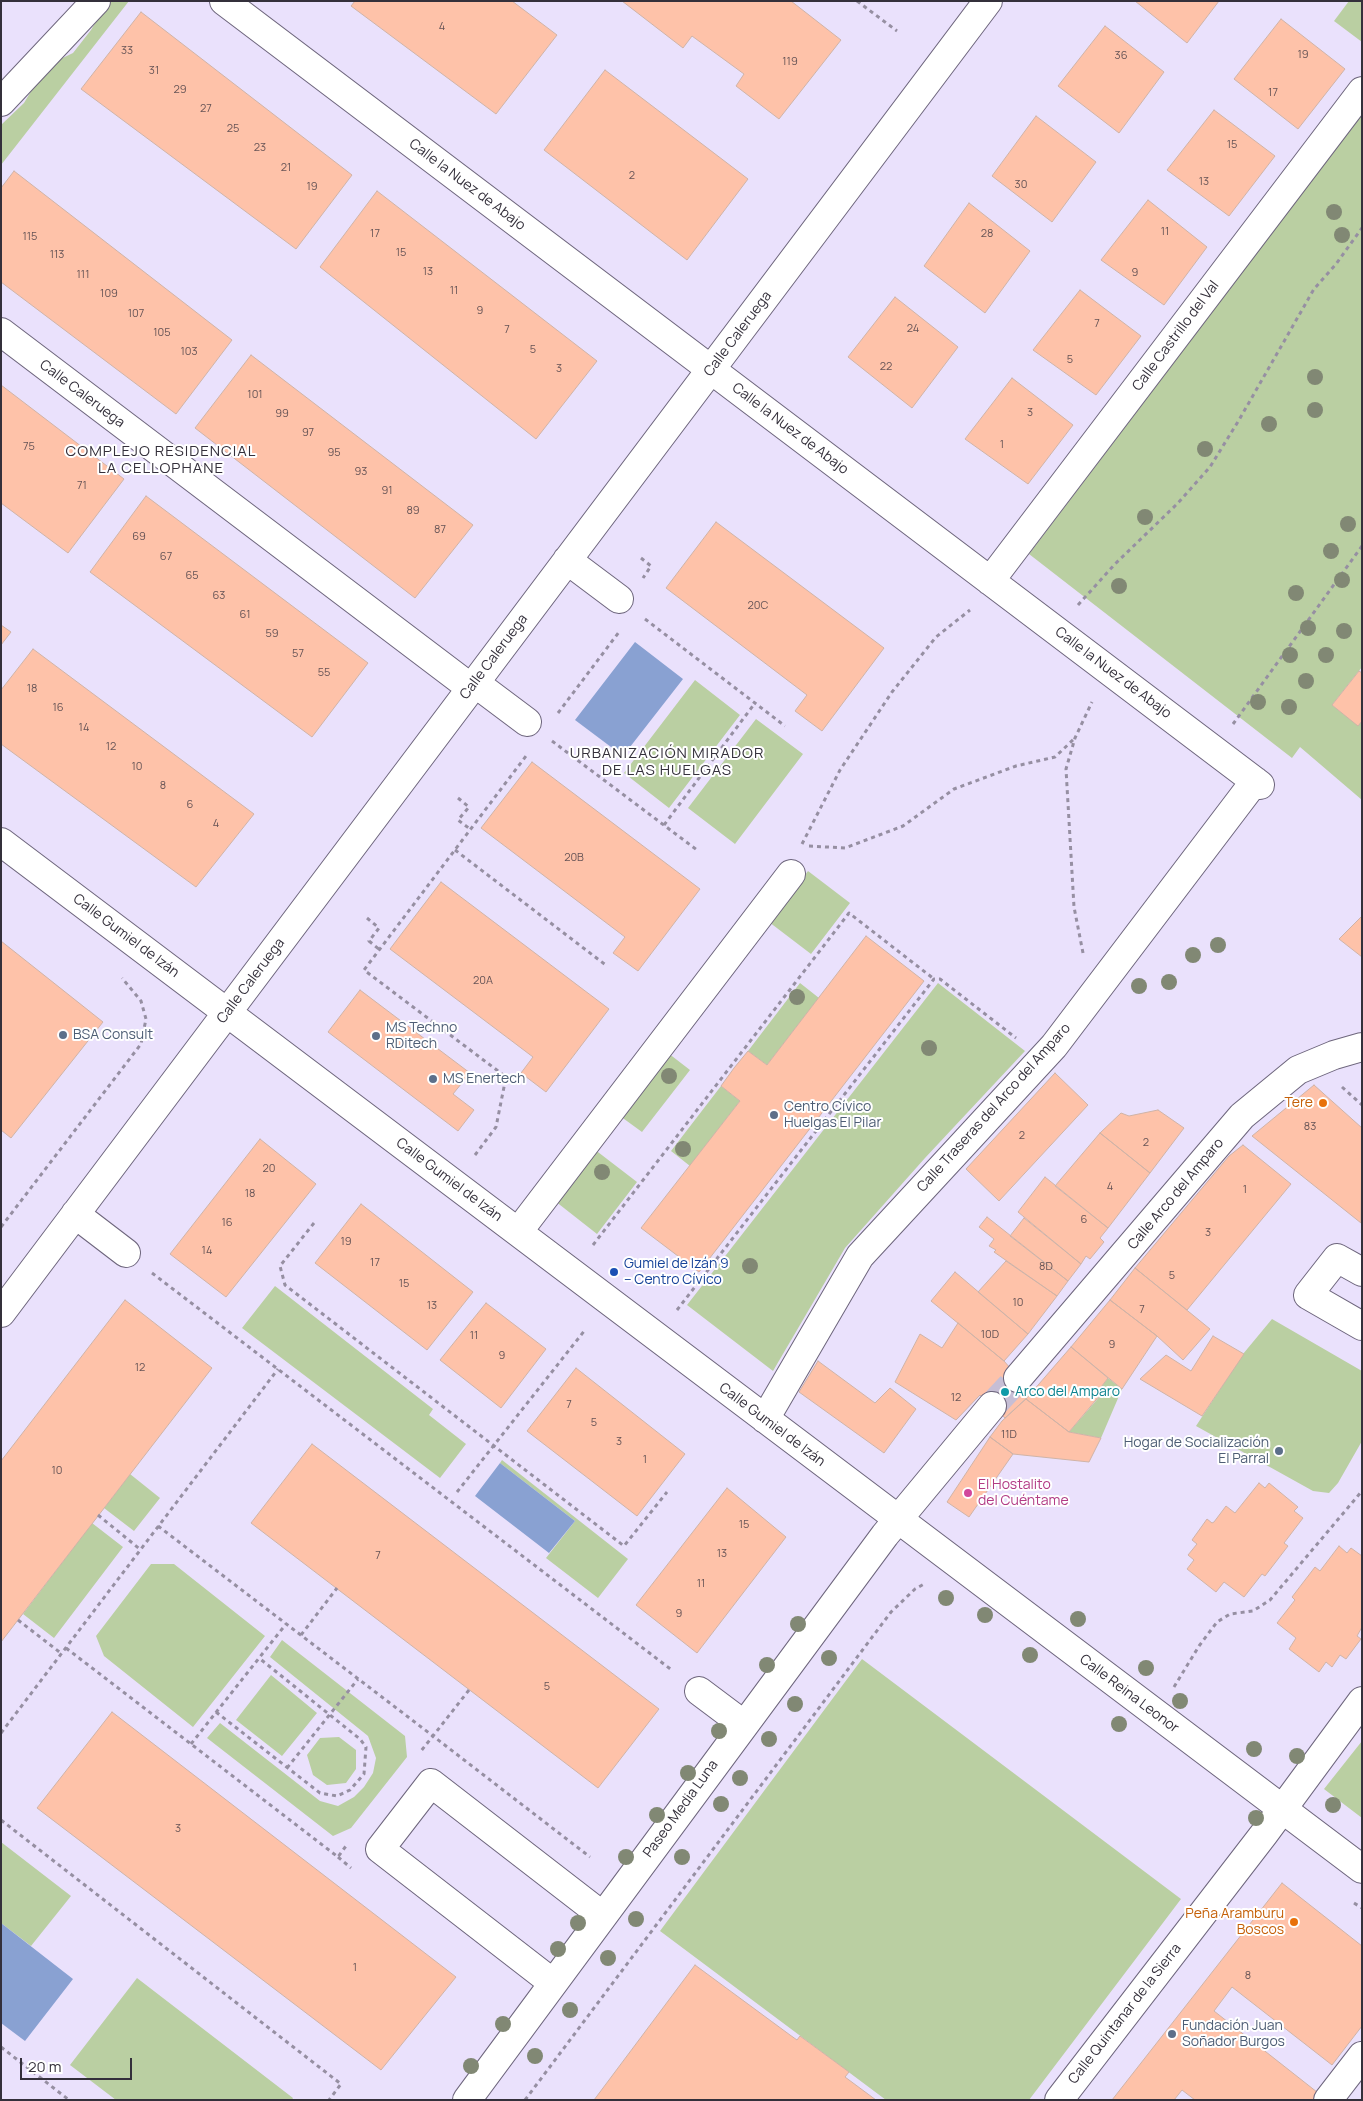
<!DOCTYPE html>
<html>
<head>
<meta charset="utf-8">
<style>
	body { margin:0 }
	#map { position:relative; width:1363px; height:2101px; overflow:hidden; background:#eae1fc; font-family:Manrope,sans-serif }
	canvas { display:block }
	.frame { position:absolute; inset:0; border:2px solid #34303b; pointer-events:none }
	.scale { position:absolute; left:20px; top:2058px; width:112px; height:22px; box-sizing:border-box; border:2px solid #34303b; border-top:0; padding-left:6px; font-size:15px; line-height:18px; white-space:nowrap; color:#34303b; -webkit-text-stroke:4px #fff; paint-order:stroke }
</style>
</head>
<body>
<div id="map">
<canvas width="1363" height="2101"></canvas>
<div class="frame"></div>
<div class="scale">20 m</div>
</div>
<script>
const g = document.querySelector('canvas').getContext('2d');
g.lineJoin = 'round';
function fillPath(path, color) { g.fillStyle = color; g.fill(path, 'evenodd'); }
const shape = rows => new Path2D(rows.map(r => 'M' + r).join(''));
function stroke(path, color, width, dash) { g.strokeStyle = color; g.lineWidth = width; g.lineCap = dash ? 'butt' : 'round'; g.setLineDash(dash || []); g.stroke(path); }
function drawText(font, color, halo, rows, align = 'center') {
  g.font = font + ' Manrope,sans-serif'; g.lineWidth = 4; g.setLineDash([]); g.textBaseline = 'middle'; g.strokeStyle = halo; g.fillStyle = color; for (const [text, x, y, turn = 0] of rows) {
    g.save(); g.translate(x, y); g.rotate((+turn || 0) * Math.PI / 180); g.textAlign = isNaN(turn) ? turn : align; if (halo) g.strokeText(text, 0, 0); g.fillText(text, 0, 0); g.restore();
  }
}
fillPath(shape([
	[108,1,129,1,1,165,1,125,24,103,46,66,73,53,91,30],
	[1349,1,1362,1,1362,42,1334,21],
	[1362,114,1362,667,1332,705,1358,725,1362,721,1362,800,1300,747,1292,758,1029,554],
	[695,680,740,715,669,808,624,773],
	[756,719,803,754,735,844,688,808],
	[808,871,850,903,811,954,769,922],
	[800,983,819,998,767,1065,748,1051],
	[938,983,1025,1051,925,1158,845,1248,773,1371,687,1305],
	[668,1053,690,1070,642,1132,620,1116],
	[721,1086,740,1101,690,1166,671,1151],
	[594,1149,637,1182,597,1234,555,1201],
	[275,1286,433,1409,429,1415,466,1444,440,1478,242,1328],
	[1272,1319,1362,1371,1362,1441,1338,1483,1329,1493,1313,1491,1196,1426,1243,1354],
	[1108,1378,1122,1389,1101,1438,1069,1432,1101,1395,1098,1391],
	[502,1460,628,1559,598,1598,546,1558,575,1521,500,1463],
	[130,1474,160,1498,134,1531,104,1508],
	[92,1523,123,1547,54,1638,23,1614],
	[151,1564,174,1564,265,1636,193,1727,104,1656,96,1636],
	[282,1640,405,1736,407,1757,351,1828,333,1836,207,1738,220,1723,320,1801,338,1806,354,1797,364,1787,373,1773,376,1758,368,1736,270,1657],
	[862,1659,1181,1899,1029,2100,886,2100,660,1931],
	[271,1675,317,1713,282,1756,236,1720],
	[339,1737,356,1750,356,1769,346,1783,327,1785,313,1775,307,1755,320,1738],
	[1362,1741,1362,1818,1324,1789],
	[1,1842,71,1896,31,1946,1,1923],
	[137,1978,293,2098,292,2100,116,2100,70,2065]
]), '#bacfa2');
fillPath(shape([
	[635,642,683,679,623,756,575,720],
	[500,1463,575,1521,549,1553,475,1496],
	[1,1923,73,1979,25,2041,1,2023]
]), '#89a1d2');
const building = shape([
	[355,1,512,1,557,35,496,114,351,6,355,1],
	[622,1,791,1,841,40,779,119,736,86,744,74,692,36,683,48,622,1],
	[1135,1,1219,1,1187,43,1135,1],
	[141,12,352,175,296,249,81,89,141,12],
	[1281,19,1345,69,1298,129,1234,79,1281,19],
	[1105,26,1164,72,1119,133,1058,86,1105,26],
	[605,70,748,179,687,260,544,150,605,70],
	[1214,110,1275,156,1229,216,1167,170,1214,110],
	[1036,116,1096,162,1052,222,992,176,1036,116],
	[14,171,232,340,176,414,1,282,1,188,14,171],
	[377,191,597,361,536,439,320,267,377,191],
	[1148,200,1207,247,1164,305,1101,260,1148,200],
	[969,203,1030,251,985,313,924,266,969,203],
	[1080,290,1141,336,1096,395,1033,350,1080,290],
	[895,297,958,347,912,408,848,357,895,297],
	[251,355,473,525,415,598,195,428,251,355],
	[1012,378,1073,425,1028,484,965,439,1012,378],
	[1,385,124,479,68,553,1,503,1,385],
	[146,496,368,663,312,737,90,572,146,496],
	[716,522,884,648,822,731,795,711,807,695,666,588,716,522],
	[1,625,11,632,1,645,1,625],
	[33,649,254,814,196,887,1,744,1,690,33,649],
	[1359,671,1362,673,1362,721,1358,726,1332,705,1359,671],
	[532,762,700,889,638,971,613,953,625,937,481,828,532,762],
	[441,882,609,1009,546,1092,521,1073,533,1057,390,949,441,882],
	[1362,916,1362,957,1339,939,1362,916],
	[866,936,924,981,699,1272,641,1228,740,1101,721,1086,734,1068,748,1051,767,1065,866,936],
	[1,941,103,1022,11,1138,1,1130,1,941],
	[360,990,470,1073,453,1094,474,1110,458,1131,328,1032,360,990],
	[1055,1073,1088,1105,999,1201,966,1169,1055,1073],
	[1314,1085,1362,1128,1361,1223,1252,1136,1314,1085],
	[1158,1110,1184,1128,1150,1173,1100,1133,1121,1113,1129,1116,1158,1110],
	[1100,1133,1150,1173,1108,1228,1055,1186,1100,1133],
	[260,1139,316,1184,226,1297,170,1254,260,1139],
	[1243,1145,1291,1184,1187,1310,1135,1268,1229,1156,1243,1145],
	[1045,1177,1108,1228,1100,1238,1104,1242,1090,1259,1086,1256,1081,1264,1018,1212,1045,1177],
	[361,1204,473,1292,427,1350,315,1263,361,1204],
	[987,1217,1068,1281,1057,1296,994,1252,996,1250,989,1246,994,1239,979,1227,987,1217],
	[1024,1218,1081,1264,1068,1281,1010,1236,1024,1218],
	[1006,1261,1057,1296,1028,1334,978,1292,1006,1261],
	[1135,1268,1210,1329,1183,1360,1157,1336,1110,1300,1135,1268],
	[955,1272,1028,1334,1004,1361,931,1301,955,1272],
	[125,1300,212,1368,1,1642,1,1461,125,1300],
	[1110,1300,1157,1336,1122,1389,1071,1347,1110,1300],
	[486,1303,546,1349,501,1408,440,1360,486,1303],
	[958,1323,1004,1361,1032,1393,1005,1418,980,1395,956,1420,895,1382,920,1334,942,1348,958,1323],
	[1213,1336,1244,1354,1202,1416,1140,1379,1166,1355,1191,1371,1213,1336],
	[1071,1347,1108,1378,1098,1391,1101,1394,1069,1432,1026,1399,1071,1347],
	[818,1361,875,1403,890,1388,916,1409,884,1453,799,1392,818,1361],
	[576,1368,685,1454,637,1516,527,1431,576,1368],
	[1026,1399,1069,1432,1101,1438,1089,1462,1013,1454,990,1437,1002,1421,1026,1399],
	[990,1437,1013,1454,969,1517,947,1502,990,1437],
	[312,1444,659,1709,598,1788,251,1523,312,1444],
	[1259,1483,1265,1488,1269,1483,1298,1507,1294,1511,1303,1518,1284,1543,1288,1546,1265,1576,1262,1574,1244,1597,1224,1582,1216,1592,1187,1569,1194,1560,1188,1555,1197,1544,1192,1540,1207,1519,1212,1523,1214,1522,1226,1506,1235,1513,1259,1483],
	[727,1488,786,1537,697,1653,636,1605,727,1488],
	[1339,1546,1347,1553,1351,1548,1362,1556,1362,1627,1357,1636,1361,1639,1346,1659,1340,1655,1332,1667,1326,1662,1319,1672,1289,1649,1296,1638,1277,1623,1295,1600,1292,1597,1315,1567,1320,1571,1339,1546],
	[112,1712,456,1977,381,2070,37,1808,112,1712],
	[1282,1883,1362,1946,1362,2026,1332,2065,1232,1987,1214,2011,1322,2096,1319,2100,1195,2100,1182,2090,1174,2100,1112,2100,1282,1883],
	[695,1965,790,2035,797,2040,800,2036,849,2072,845,2077,876,2100,594,2100,695,1965]
]);
fillPath(building, '#fec2a9');
stroke(building, '#cfb3a7', 1);
stroke(shape([
	[992,1406,1018,1378]
]), '#c6bed5', 28, [28, 14]);
const minor = shape([
	[224,1,1260,785],
	[1,102,96,1],
	[1,332,471,688],
	[567,560,619,599],
	[990,581,1362,91],
	[475,683,527,722],
	[1,842,1362,1869],
	[75,1214,126,1253],
	[518,1232,791,874],
	[1362,1272,1337,1258,1308,1295,1362,1326],
	[1,1313,988,1],
	[1018,1378,1242,1116,1298,1070,1334,1055,1362,1047],
	[765,1419,860,1256,1054,1046,1255,781],
	[699,1691,743,1724],
	[553,1983,380,1849,431,1783,603,1916],
	[467,2100,885,1535,992,1406],
	[1059,2100,1264,1834,1362,1701],
	[1328,2100,1362,2056]
]);
stroke(minor, '#6d657c', 30);
stroke(shape([
	[857,1,897,31],
	[641,558,651,566,643,578],
	[1078,605,1115,564,1177,504,1210,467,1239,420,1314,289,1336,264,1362,228],
	[645,619,785,726],
	[558,713,619,632],
	[1233,724,1362,546],
	[552,741,697,850],
	[458,798,469,807,458,820,470,829],
	[664,825,755,703],
	[802,844,840,770,892,692,936,637,970,610],
	[809,846,845,848,903,826,954,789,1016,766,1055,757,1075,738],
	[455,850,607,966],
	[367,918,379,928,369,941,380,950],
	[1083,953,1074,907,1066,769,1075,738,1092,702],
	[1342,1087,1362,1105],
	[475,1155,496,1127,506,1077,364,970,526,756],
	[314,1223,280,1266,285,1285,624,1546,667,1492],
	[1,1227,141,1044,146,1019,141,1001,122,978],
	[593,1245,849,913,934,979],
	[152,1273,673,1671],
	[677,1310,934,979,940,979,1016,1038],
	[457,1492,585,1330],
	[98,1515,141,1550],
	[158,1526,433,1736,421,1751],
	[18,1620,62,1654],
	[301,1635,337,1588],
	[66,1648,338,1857,346,1846],
	[1174,1687,1199,1646,1217,1622,1230,1614,1253,1611,1270,1600,1362,1491],
	[469,1690,433,1736,590,1857],
	[216,1712,320,1793,337,1796,350,1790,364,1774,366,1747,360,1739,259,1658],
	[1,1733,278,1369],
	[191,1744,286,1624],
	[287,1768,358,1679],
	[1,1820,341,2084,329,2100],
	[338,1857,351,1868],
	[1354,1903,1362,1908],
	[1,2047,69,2100],
	[525,2100,891,1612,915,1589,926,1583]
]), '#968fa2', 3, [4, 4]);
stroke(minor, '#fff', 28);
g.fillStyle = '#818874';
for (const [x, y] of [
	[1334,212],
	[1342,235],
	[1315,377],
	[1315,410],
	[1269,424],
	[1205,449],
	[1145,517],
	[1348,524],
	[1331,551],
	[1342,580],
	[1119,586],
	[1296,593],
	[1308,628],
	[1344,631],
	[1290,655],
	[1326,655],
	[1306,681],
	[1258,702],
	[1289,707],
	[1218,945],
	[1193,955],
	[1169,982],
	[1139,986],
	[797,997],
	[929,1048],
	[669,1076],
	[683,1149],
	[602,1172],
	[750,1266],
	[946,1598],
	[985,1615],
	[1078,1619],
	[798,1624],
	[1030,1655],
	[829,1658],
	[767,1665],
	[1146,1668],
	[1180,1701],
	[795,1704],
	[1119,1724],
	[719,1731],
	[769,1739],
	[1254,1749],
	[1297,1756],
	[688,1773],
	[740,1778],
	[721,1804],
	[1333,1805],
	[657,1815],
	[1256,1818],
	[626,1857],
	[682,1857],
	[636,1919],
	[578,1923],
	[558,1949],
	[608,1958],
	[570,2010],
	[503,2024],
	[535,2056],
	[471,2066]
]) { g.beginPath(); g.arc(x, y, 8, 0, 2 * Math.PI); g.fill(); }
for (const [x, y, r, color] of [
	[63,1035,5,"#5c6f8a"],
	[376,1036,5,"#5c6f8a"],
	[433,1079,5,"#5c6f8a"],
	[1323,1103,5,"#e8710a"],
	[774,1115,5,"#5c6f8a"],
	[614,1272,5,"#1a4fb4"],
	[1005,1392,5,"#0f9aa8"],
	[1279,1451,5,"#5c6f8a"],
	[968,1493,5,"#d1479c"],
	[1294,1922,5,"#e8710a"],
	[1172,2034,5,"#5c6f8a"]
]) { const dot = new Path2D(); dot.arc(x, y, r, 0, 2 * Math.PI); g.fillStyle = color; g.fill(dot); stroke(dot, '#fff', 2); }
drawText('11px', '#665456', null, [
	["4",442,27],
	["33",127,51],
	["19",1303,55],
	["36",1121,56],
	["119",790,62],
	["31",154,71],
	["29",180,90],
	["17",1273,93],
	["27",206,109],
	["25",233,129],
	["15",1232,145],
	["23",260,148],
	["21",286,168],
	["2",632,176],
	["13",1204,182],
	["30",1021,185],
	["19",312,187],
	["11",1165,232],
	["17",375,234],
	["28",987,234],
	["115",30,237],
	["15",401,253],
	["113",57,255],
	["13",428,272],
	["9",1135,273],
	["111",83,275],
	["11",454,291],
	["109",109,294],
	["9",480,311],
	["107",136,314],
	["7",1097,324],
	["24",913,329],
	["7",507,330],
	["105",162,333],
	["5",533,350],
	["103",189,352],
	["5",1070,360],
	["22",886,367],
	["3",559,369],
	["101",255,395],
	["3",1030,413],
	["99",282,414],
	["97",308,433],
	["1",1002,445],
	["75",29,447],
	["95",334,453],
	["93",361,472],
	["71",82,486],
	["91",387,491],
	["89",413,511],
	["87",440,530],
	["69",139,537],
	["67",166,557],
	["65",192,576],
	["63",219,596],
	["20C",758,606],
	["61",245,615],
	["59",272,634],
	["57",298,654],
	["55",324,673],
	["18",32,689],
	["16",58,708],
	["14",84,728],
	["12",111,747],
	["10",137,767],
	["8",163,786],
	["6",190,805],
	["4",216,824],
	["20B",574,858],
	["20A",483,981],
	["83",1310,1127],
	["2",1022,1136],
	["2",1146,1143],
	["20",269,1169],
	["4",1110,1187],
	["1",1245,1190],
	["18",250,1194],
	["6",1084,1220],
	["16",227,1223],
	["3",1208,1233],
	["19",346,1242],
	["14",207,1251],
	["17",375,1263],
	["8D",1046,1267],
	["5",1172,1276],
	["15",404,1284],
	["10",1018,1303],
	["13",432,1306],
	["7",1142,1310],
	["10D",990,1335],
	["11",474,1336],
	["9",1112,1345],
	["9",502,1356],
	["12",140,1368],
	["12",956,1398],
	["7",569,1405],
	["5",594,1423],
	["11D",1009,1435],
	["3",619,1442],
	["1",645,1460],
	["10",57,1471],
	["15",744,1525],
	["13",722,1554],
	["7",378,1556],
	["11",701,1584],
	["9",679,1614],
	["5",547,1687],
	["3",178,1829],
	["1",355,1968],
	["8",1248,1976]
]);
drawText('14px', '#34303b', '#fff', [
	["Calle la Nuez de Abajo",467,185,37],
	["Calle Caleruega",738,334,-53],
	["Calle Castrillo del Val",1176,336,-53],
	["Calle Caleruega",82,394,37],
	["Calle la Nuez de Abajo",790,429,37],
	["Calle Caleruega",494,657,-53],
	["Calle la Nuez de Abajo",1113,673,37],
	["Calle Gumiel de Izán",126,936,37],
	["Calle Caleruega",251,981,-53],
	["Calle Traseras del Arco del Amparo",994,1108,-48],
	["Calle Gumiel de Izán",449,1180,37],
	["Calle Arco del Amparo",1176,1194,-50],
	["Calle Gumiel de Izán",772,1425,37],
	["Calle Reina Leonor",1129,1694,37],
	["Paseo Media Luna",681,1809,-54],
	["Calle Quintanar de la Sierra",1125,2014,-52]
]);
drawText('14px', '#4e5e75', '#fff', [
	["MS Techno",386,1028],
	["RDitech",386,1044],
	["BSA Consult",73,1035],
	["MS Enertech",443,1079],
	["Centro Cívico",784,1107],
	["Huelgas El Pilar",784,1123],
	["Hogar de Socialización",1269,1443,"right"],
	["El Parral",1269,1459,"right"],
	["Fundación Juan",1182,2026],
	["Soñador Burgos",1182,2042]
], 'left');
drawText('14px', '#c56008', '#fff', [
	["Tere",1313,1103],
	["Peña Aramburu",1284,1914],
	["Boscos",1284,1930]
], 'right');
drawText('14px', '#164399', '#fff', [
	["Gumiel de Izán 9",624,1264],
	["– Centro Cívico",624,1280]
], 'left');
drawText('14px', '#0d838f', '#fff', [
	["Arco del Amparo",1015,1392]
], 'left');
drawText('14px', '#b23c85', '#fff', [
	["El Hostalito",978,1485],
	["del Cuéntame",978,1501]
], 'left');
g.letterSpacing = '1px';
drawText('15px', '#34303b', '#fff', [
	["COMPLEJO RESIDENCIAL",161,452],
	["LA CELLOPHANE",161,469],
	["URBANIZACIÓN MIRADOR",667,754],
	["DE LAS HUELGAS",667,771]
]);
g.letterSpacing = '0px';
</script>
</body>
</html>
